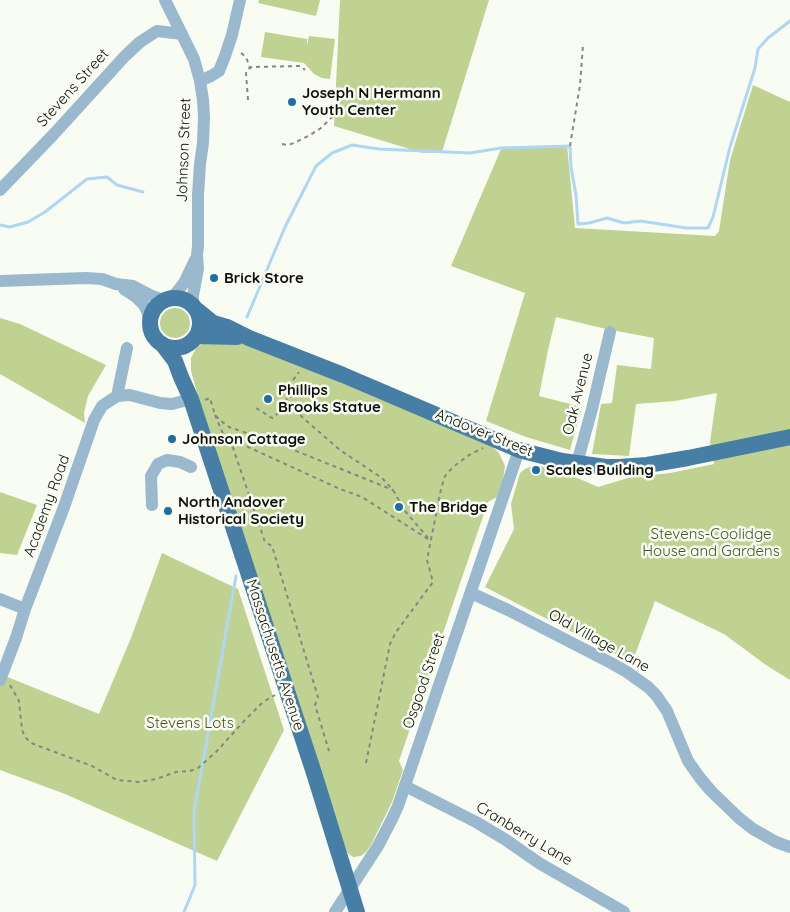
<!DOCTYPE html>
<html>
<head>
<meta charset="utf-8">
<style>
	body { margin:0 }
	canvas { display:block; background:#f9fcf2 }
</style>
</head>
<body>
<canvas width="790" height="912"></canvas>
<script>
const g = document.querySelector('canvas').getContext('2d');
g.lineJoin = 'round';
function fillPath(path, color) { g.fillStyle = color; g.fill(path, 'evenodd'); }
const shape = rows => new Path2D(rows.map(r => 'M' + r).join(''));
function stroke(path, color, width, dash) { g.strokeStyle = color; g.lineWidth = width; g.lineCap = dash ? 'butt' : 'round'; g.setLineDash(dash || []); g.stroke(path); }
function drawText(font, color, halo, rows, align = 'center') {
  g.font = font + ' Quicksand,sans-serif'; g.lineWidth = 5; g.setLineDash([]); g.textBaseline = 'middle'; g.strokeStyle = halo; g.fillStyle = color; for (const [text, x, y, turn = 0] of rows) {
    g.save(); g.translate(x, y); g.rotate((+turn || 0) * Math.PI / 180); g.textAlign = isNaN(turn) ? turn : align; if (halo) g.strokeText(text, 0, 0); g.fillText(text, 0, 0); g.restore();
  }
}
fillPath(shape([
	[259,0,320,0,316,16,258,3],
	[340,0,489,0,442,152,423,153,334,126],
	[265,32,307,39,307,45,309,36,335,39,330,79,322,78,314,74,304,63,261,57],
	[753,85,790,102,790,680,766,665,724,634,655,601,632,663,485,587,514,529,511,504,520,473,525,469,535,465,566,473,598,487,628,478,670,473,714,464,710,442,717,393,675,401,636,404,629,456,592,454,601,404,612,403,617,365,651,369,654,338,606,329,556,317,548,350,539,396,582,407,570,450,526,437,486,421,525,293,451,266,501,149,567,145,575,228,715,236,719,231,730,160],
	'160 323a15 15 0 1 1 30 0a15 15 0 1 1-30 0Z',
	[0,318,20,324,106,365,88,396,84,413,85,423,0,374],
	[214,341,249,344,490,445,499,453,505,466,503,480,497,497,488,502,399,761,403,770,392,802,371,845,366,852,361,856,353,857,346,852,198,396,191,371,191,358,194,352,197,347,202,344],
	[0,492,37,505,17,555,0,553],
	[162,553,238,589,284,730,217,861,65,794,0,770,0,674,99,714,131,638]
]), '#c0d291');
stroke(shape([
	[0,225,10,227,28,222,45,212,87,179,107,177,117,185,143,192],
	[247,317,285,227,316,166,332,153,352,145,379,149,470,153,501,148,570,146,571,167,576,195,578,224,589,223,607,218,624,223,641,221,686,228,708,228,713,217,730,147,755,68,758,49,768,38,790,21],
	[184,912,195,885,194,812,236,576]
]), '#aed6f5', 3);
stroke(shape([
	[241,53,246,57,250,68],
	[248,100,246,73,248,69,252,67,301,66,305,70],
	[282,144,288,145,294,143,310,135,321,128,333,116],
	[570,146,580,85,583,45],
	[290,394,293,407,303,418,340,450,382,478,393,490,405,511,428,538],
	[205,400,210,398,215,415,221,421,229,427,279,444,393,490],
	[256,408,272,418,275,417,290,394,291,383,299,372],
	[215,415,224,436,340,489,362,497,431,541],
	[230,439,265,542,272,546,318,697,315,705,329,751],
	[10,685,19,701,22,730,25,737,31,743,92,766,117,780,139,782,156,779,176,772,190,771,198,768,216,752,245,720,263,702,275,695],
	[366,763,390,644,396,632,433,582,427,560,441,489,445,476,453,467,469,455,483,448]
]), '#858780', 2, [4, 4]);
stroke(shape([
	[165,0,194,59,200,81,203,100,204,117,203,143,200,164,198,195,198,246,197,255,198,269,193,295,193,306],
	[200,81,211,76,219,71,225,56,232,35,240,0],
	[0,190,53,135,125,56,140,42,157,31,182,34],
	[0,281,86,278,102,279,116,284,133,286,152,296,163,300],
	[124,289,136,297,144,305,147,311,150,322],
	[172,298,184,283,195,260],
	[117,396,130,395,160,403,172,404,191,399],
	[577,463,592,409,610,332],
	[152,505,151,476,158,464,167,460,180,462,191,467],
	[471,593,508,610,611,663,627,672,648,687,656,695,667,711,688,761,700,778,711,791,739,818,753,829,776,842,790,847],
	[0,599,25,609],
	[0,680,16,638,25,609,64,507,94,420,102,406,117,396,127,348],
	[405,786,476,822,506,840,539,863,624,912],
	[335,912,378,846,392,819,398,806,519,450]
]), '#9ab8ce', 12);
stroke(shape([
	'150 323a25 25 0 1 1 50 0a25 25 0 1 1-50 0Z',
	[197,310,213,323,227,327,249,338,343,375,519,450,562,461,606,467,619,467,647,465,688,458,790,437],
	[197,336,237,337],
	[162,344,175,361,181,377,191,399,314,773,357,912]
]), '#467ea5', 16);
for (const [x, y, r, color] of [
	[292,102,5,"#1d6fa0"],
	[214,278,5,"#1d6fa0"],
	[268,399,5,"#1d6fa0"],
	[172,439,5,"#1d6fa0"],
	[536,470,5,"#1d6fa0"],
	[399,507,5,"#1d6fa0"],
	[168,511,5,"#1d6fa0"]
]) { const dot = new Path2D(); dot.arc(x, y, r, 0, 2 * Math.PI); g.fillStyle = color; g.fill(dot); stroke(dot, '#f9fcf2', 2); }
drawText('15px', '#11110e', '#f9fcf2', [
	["Stevens Street",73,88,-48],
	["Johnson Street",184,150,-88],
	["Oak Avenue",578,394,-76],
	["Andover Street",484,433,22],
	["Academy Road",47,506,-70],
	["Old Village Lane",599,641,29],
	["Massachusetts Avenue",275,655,72],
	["Osgood Street",424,681,-71],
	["Cranberry Lane",524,834,31]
]);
drawText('bold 15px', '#11110e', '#f9fcf2', [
	["Joseph N Hermann",302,93],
	["Youth Center",302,110],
	["Brick Store",224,278],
	["Phillips",278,390],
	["Brooks Statue",278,407],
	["Johnson Cottage",182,439],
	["Scales Building",546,470],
	["North Andover",178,502],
	["Historical Society",178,519],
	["The Bridge",409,507]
], 'left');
drawText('15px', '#48541f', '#f9fcf2', [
	["Stevens-Coolidge",711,534],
	["House and Gardens",711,551],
	["Stevens Lots",190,723]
]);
</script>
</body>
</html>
